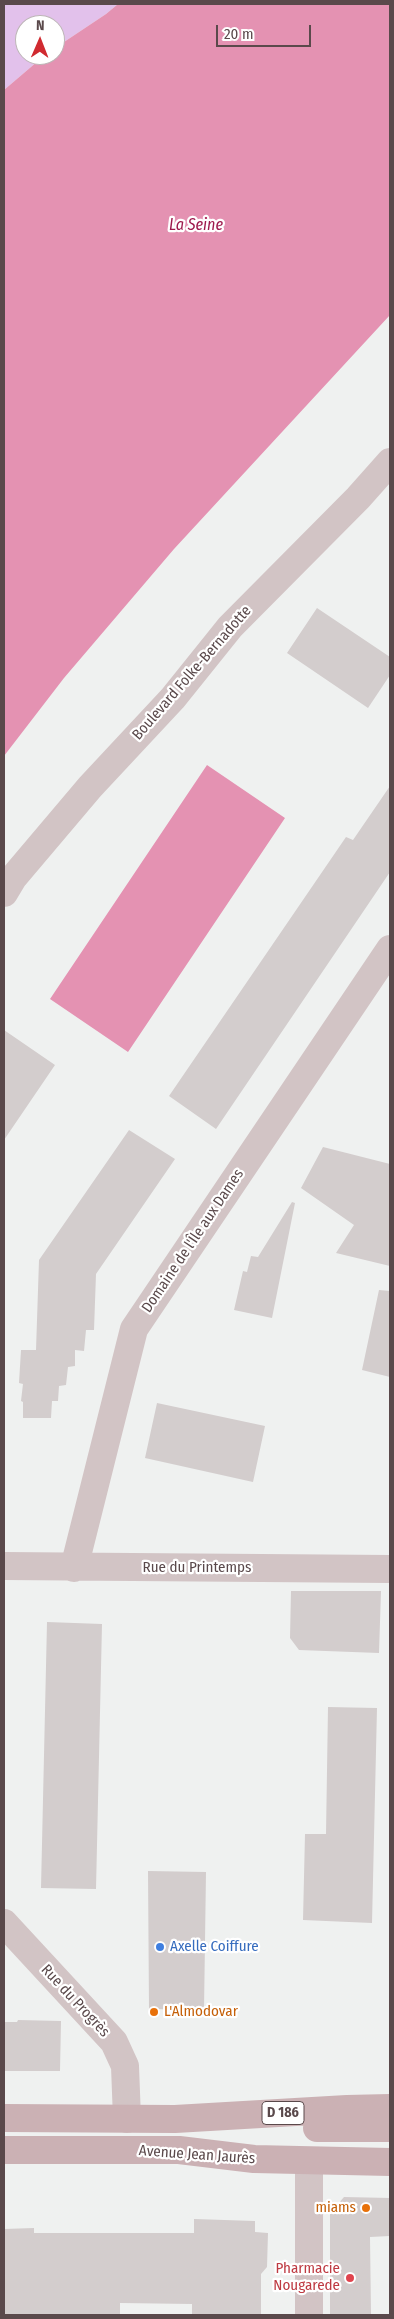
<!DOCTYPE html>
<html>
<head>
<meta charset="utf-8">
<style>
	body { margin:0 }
	#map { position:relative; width:394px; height:2319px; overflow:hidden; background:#eff1f0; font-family:"Fira Sans Condensed",sans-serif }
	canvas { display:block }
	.frame { position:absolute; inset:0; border:5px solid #5a494b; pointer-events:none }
	.north { position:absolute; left:15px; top:15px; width:50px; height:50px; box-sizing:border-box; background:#fff; border:1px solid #bdb6b7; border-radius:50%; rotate:1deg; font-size:14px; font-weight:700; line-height:20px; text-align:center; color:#5a494b }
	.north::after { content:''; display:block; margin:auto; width:18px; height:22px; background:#d02a30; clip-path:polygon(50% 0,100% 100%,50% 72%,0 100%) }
	.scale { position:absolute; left:216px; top:25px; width:95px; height:22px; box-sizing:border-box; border:2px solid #5a494b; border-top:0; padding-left:6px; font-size:15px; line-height:18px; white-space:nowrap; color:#5a494b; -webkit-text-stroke:4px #fff; paint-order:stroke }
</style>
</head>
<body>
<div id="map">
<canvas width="394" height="2319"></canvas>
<div class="frame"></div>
<div class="north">N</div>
<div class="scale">20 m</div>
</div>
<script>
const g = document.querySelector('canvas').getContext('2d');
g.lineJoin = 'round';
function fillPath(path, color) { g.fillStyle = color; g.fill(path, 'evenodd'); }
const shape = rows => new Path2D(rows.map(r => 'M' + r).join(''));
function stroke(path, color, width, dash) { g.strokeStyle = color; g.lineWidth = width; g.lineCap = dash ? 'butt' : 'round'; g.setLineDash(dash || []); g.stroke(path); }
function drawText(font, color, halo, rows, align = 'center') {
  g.font = font + ' "Fira Sans Condensed",sans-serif'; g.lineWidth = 4.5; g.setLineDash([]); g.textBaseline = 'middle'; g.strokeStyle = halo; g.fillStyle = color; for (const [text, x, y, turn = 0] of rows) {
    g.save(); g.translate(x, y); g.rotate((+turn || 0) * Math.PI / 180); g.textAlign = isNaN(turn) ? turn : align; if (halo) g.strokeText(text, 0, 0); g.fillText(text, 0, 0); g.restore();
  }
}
fillPath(shape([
	[4,4,118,4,106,14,55,48,55,25,25,25,25,55,45,55,4,90]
]), '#e2c1eb');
fillPath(shape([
	[118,4,390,4,390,315,174,549,64,678,4,756,4,90,45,55,55,55,55,48,106,14],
	[207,765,285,818,128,1052,50,999]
]), '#e492b2');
fillPath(shape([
	[317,608,390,657,390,675,368,708,287,653],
	[390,786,390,872,216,1129,169,1096,346,837,353,840],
	[4,1030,55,1065,4,1140],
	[129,1130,175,1159,96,1274,94,1330,86,1330,84,1351,75,1350,75,1366,68,1367,66,1385,59,1386,58,1401,52,1401,51,1418,23,1418,23,1402,21,1401,23,1384,19,1383,21,1350,36,1350,39,1260],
	[323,1147,390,1164,390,1266,336,1253,354,1225,301,1188],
	[292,1202,295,1203,272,1318,234,1310,243,1271,247,1272,251,1256,258,1257],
	[379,1290,390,1291,390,1377,362,1370],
	[157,1403,265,1426,253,1482,145,1458],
	[291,1591,381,1591,379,1653,299,1650,290,1638],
	[47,1622,102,1624,96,1889,41,1888],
	[328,1707,377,1708,372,1923,303,1920,305,1834,326,1834],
	[148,1871,206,1872,204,2010,149,2009],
	[18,2020,61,2021,60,2071,4,2071,4,2022,17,2022],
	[344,2197,390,2198,390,2236,370,2237,371,2315,330,2315,330,2213],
	[194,2219,255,2221,255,2232,268,2233,267,2267,261,2274,261,2315,192,2315,192,2304,120,2303,120,2315,4,2315,4,2229,34,2228,34,2233,194,2233]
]), '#d3cdcd');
stroke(shape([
	[4,893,13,878,90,787,173,698,230,627,358,498,390,462],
	[4,1566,390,1569],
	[74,1568,134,1329,390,949],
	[4,1923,114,2042,125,2066,127,2119],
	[309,2315,309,2161]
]), '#d2c4c5', 28);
stroke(shape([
	[4,2118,175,2119,347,2109,390,2108],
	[317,2128,390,2128],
	[4,2150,179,2150,254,2159,390,2162]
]), '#cbb1b4', 28);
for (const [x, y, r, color] of [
	[160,1947,5,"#3f7fe0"],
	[154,2012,5,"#e8710a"],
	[366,2208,5,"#e8710a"],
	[350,2278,5,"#e0444e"]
]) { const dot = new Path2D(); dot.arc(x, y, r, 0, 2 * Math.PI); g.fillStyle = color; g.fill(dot); stroke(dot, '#fff', 2); }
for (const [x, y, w] of [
	[283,2113,42]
]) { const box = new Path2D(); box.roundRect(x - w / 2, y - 11.5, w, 23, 4); g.fillStyle = '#fff'; g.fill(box); stroke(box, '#5a494b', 1); }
drawText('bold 14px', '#5a494b', null, [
	["D 186",283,2113]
]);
drawText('15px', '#5a494b', '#fff', [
	["Boulevard Folke-Bernadotte",192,673,-49],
	["Domaine de l'Île aux Dames",193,1241,-56],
	["Rue du Printemps",197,1568],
	["Rue du Progrès",75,2001,47],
	["Avenue Jean Jaurès",197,2155,4]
]);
drawText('15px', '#366cbe', '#fff', [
	["Axelle Coiffure",170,1947]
], 'left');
drawText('15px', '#c56008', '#fff', [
	["L'Almodovar",164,2012],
	["miams",356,2208,"right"]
], 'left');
drawText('15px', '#be3a42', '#fff', [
	["Pharmacie",340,2269],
	["Nougarede",340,2286]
], 'right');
drawText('italic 16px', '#9d194c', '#fff', [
	["La Seine",196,226]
]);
</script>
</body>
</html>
